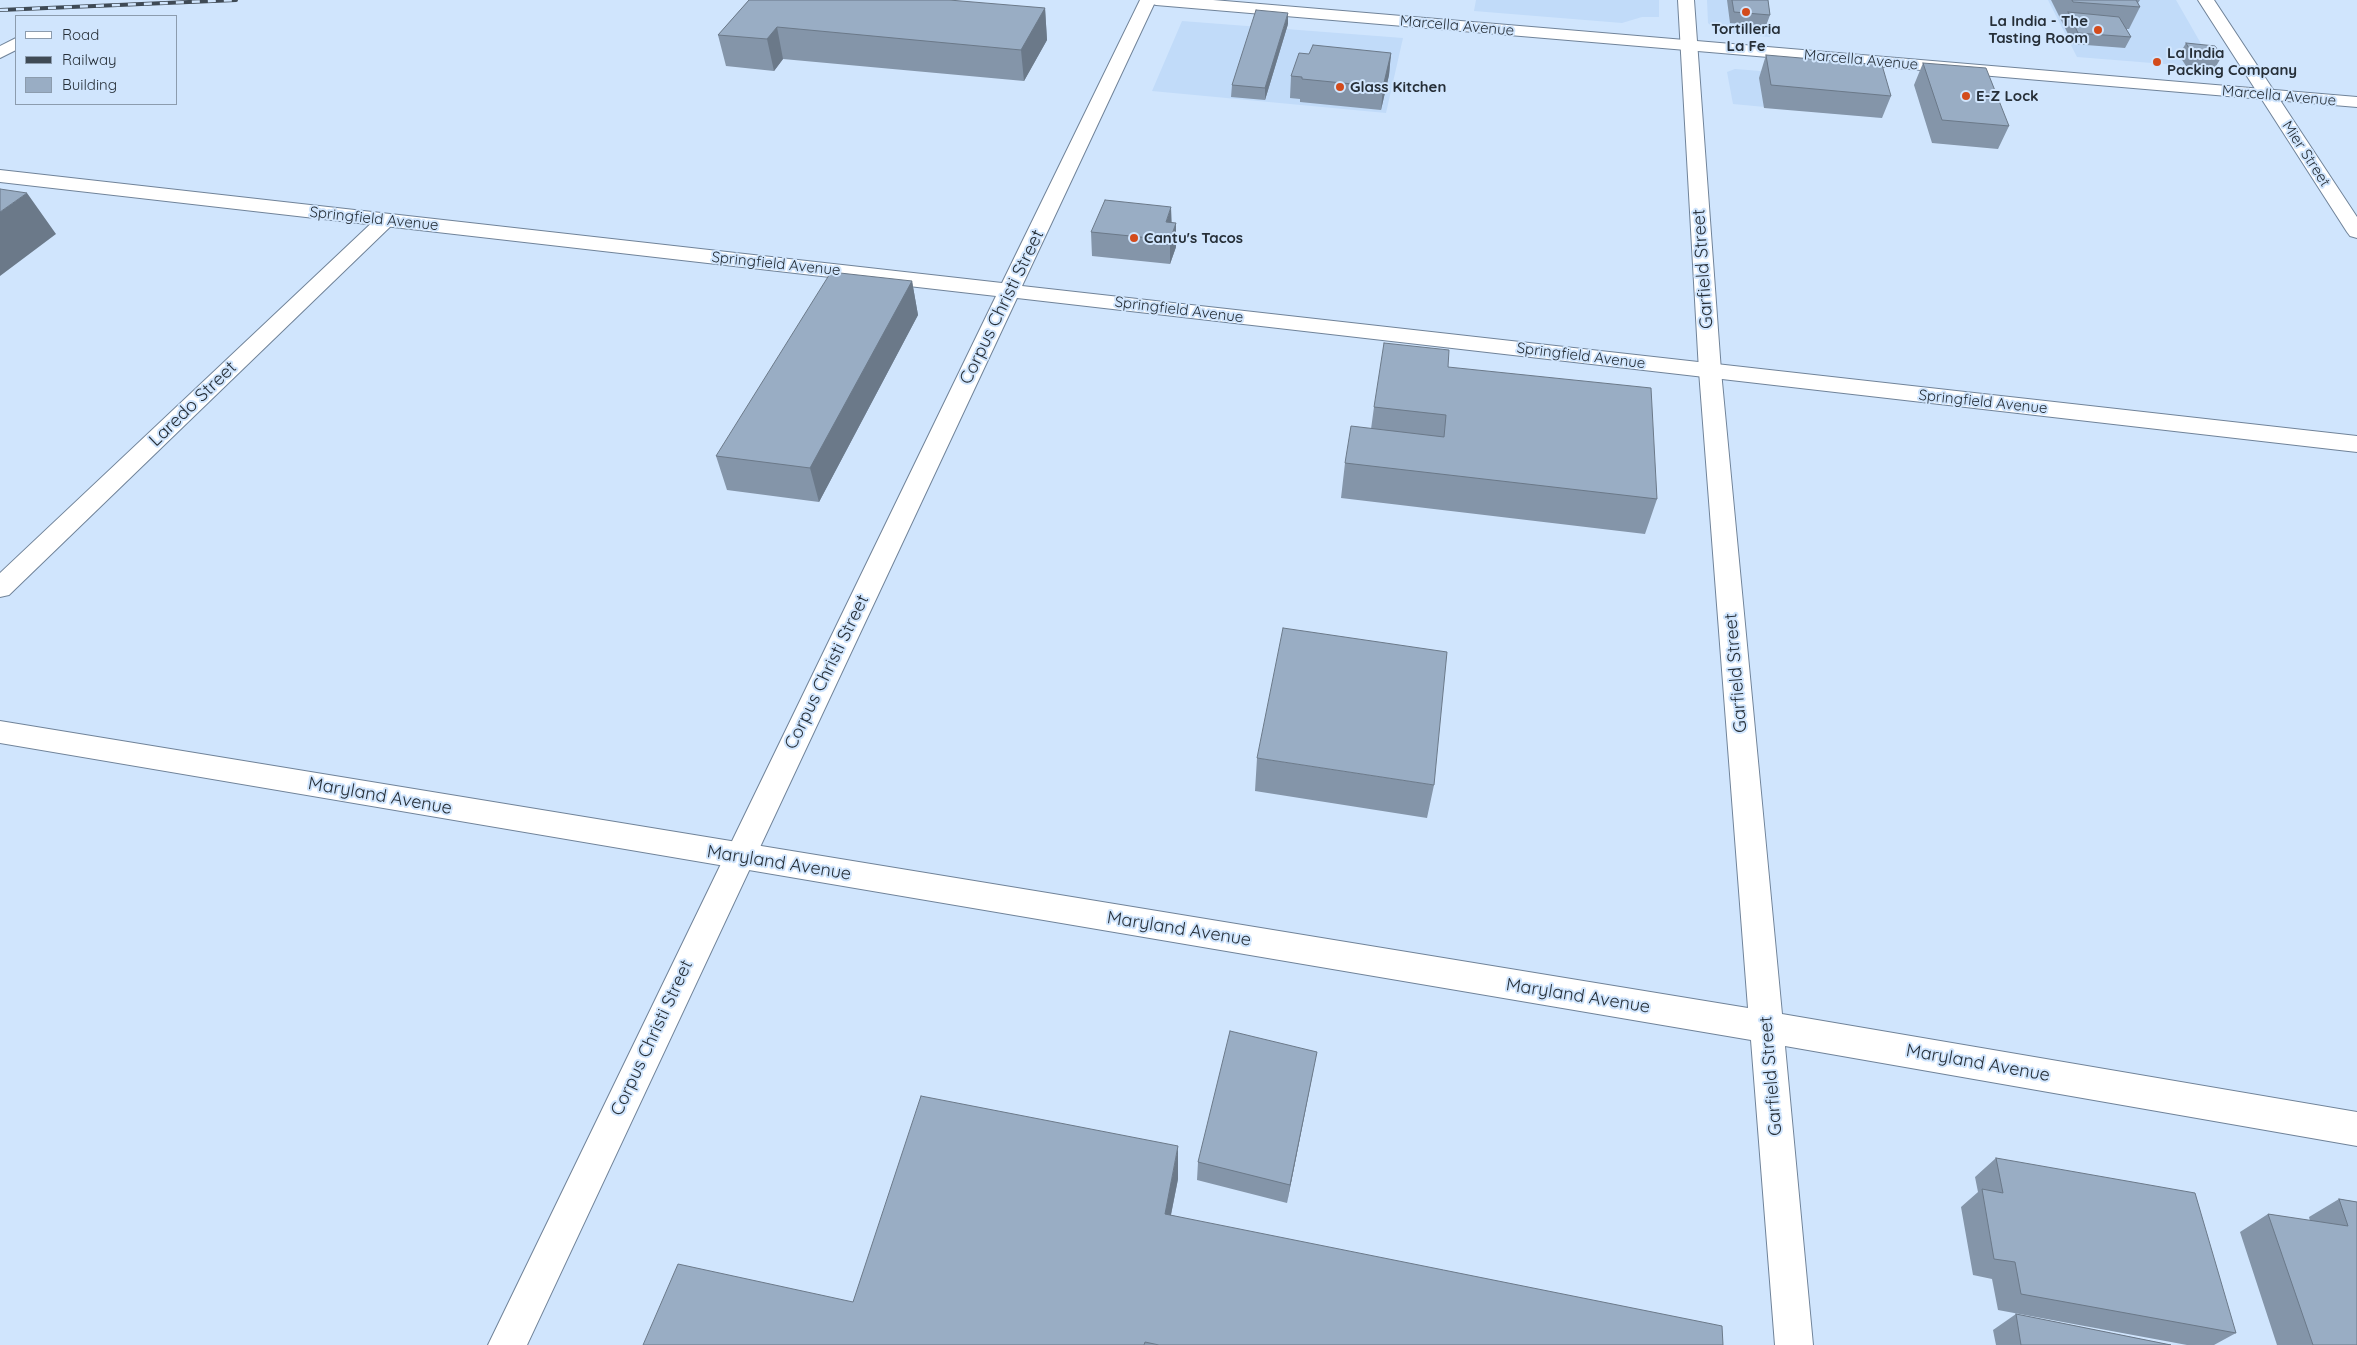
<!DOCTYPE html>
<html>
<head>
<meta charset="utf-8">
<style>
	body { margin:0 }
	#map { position:relative; width:2357px; height:1345px; overflow:hidden; background:#d0e5fd; font-family:Quicksand,sans-serif }
	canvas { display:block }
	.legend { position:absolute; left:15px; top:15px; width:162px; height:90px; box-sizing:border-box; background:#d0e5fd; border:1px solid #8c9cae; margin:0; padding:6px 9px; list-style:none; font-size:15px; color:#262f38 }
	.legend li { display:flex; align-items:center; gap:10px; height:25px }
	.legend b { width:25px; border:1px solid #8c9cae }
</style>
</head>
<body>
<div id="map">
<canvas width="2357" height="1345"></canvas>
<ul class="legend">
<li><b style="height:6px;background:#fff"></b>Road</li>
<li><b style="height:6px;background:#3f4a55"></b>Railway</li>
<li><b style="height:14px;background:#99adc4"></b>Building</li>
</ul>
</div>
<script>
const g = document.querySelector('canvas').getContext('2d');
g.lineJoin = 'round';
function fillPath(path, color) { g.fillStyle = color; g.fill(path, 'evenodd'); }
const shape = rows => new Path2D(rows.map(r => 'M' + r).join(''));
function stroke(path, color, width, dash) { g.strokeStyle = color; g.lineWidth = width; g.lineCap = dash ? 'butt' : 'round'; g.setLineDash(dash || []); g.stroke(path); }
function drawText(font, color, halo, rows, align = 'center') {
  g.font = font + ' Quicksand,sans-serif'; g.lineWidth = 4; g.setLineDash([]); g.textBaseline = 'middle'; g.strokeStyle = halo; g.fillStyle = color; for (const [text, x, y, turn = 0] of rows) {
    g.save(); g.translate(x, y); g.rotate((+turn || 0) * Math.PI / 180); g.textAlign = isNaN(turn) ? turn : align; if (halo) g.strokeText(text, 0, 0); g.fillText(text, 0, 0); g.restore();
  }
}
fillPath(shape([
	[1476,0,1659,0,1659,17,1642,17,1622,23,1474,11],
	[1707,0,1763,0,1770,37,1725,33,1714,29,1708,23],
	[2048,0,2176,0,2215,68,2077,57],
	[1182,21,1403,38,1386,113,1152,91],
	[1735,69,1873,80,1882,118,1733,104,1727,72]
]), '#c1dbf9');
const minor = shape([
	[1678,0,1694,0,1721,371,1782,1014,2357,1112,2357,1146,1785,1046,1813,1345,1775,1345,1751,1040,0,743,0,721,1748,1008,1699,371,1678,0],
	[2198,0,2214,0,2357,217,2357,238,2350,236,2347,232,2198,0],
	[16,38,16,50,0,58,0,46,16,38],
	[386,214,393,216,396,220,393,224,9,595,0,597,0,573,379,216,386,214]
]);
const tertiary = shape([
	[1148,0,1213,0,2357,97,2357,107,1156,5,1150,3,1148,0]
]);
const secondary = shape([
	[1140,0,1156,0,1022,286,2357,436,2357,452,1017,298,527,1345,488,1345,996,296,0,182,0,170,1002,283,1140,0]
]);
stroke(minor, '#708399', 2);
stroke(tertiary, '#708399', 2);
stroke(secondary, '#708399', 2);
fillPath(minor, '#fff');
fillPath(tertiary, '#fff');
fillPath(secondary, '#fff');
const rail = shape([
	[0,10,236,0]
]);
stroke(rail, '#3f4a55', 4);
stroke(rail, '#d0e5fd', 2.5, [8]);
fillPath(shape([
	[749,0,1045,8,1047,40,1024,81,783,59,774,71,726,66,718,35],
	[1727,0,1768,0,1770,15,1766,26,1730,23],
	[2051,0,2140,0,2138,3,2140,7,2129,29,2126,29,2131,37,2125,48,2073,44],
	[1288,24,1265,100,1231,97,1232,85],
	[2186,43,2222,56,2215,68,2186,66,2179,55],
	[1391,53,1389,75,1381,110,1300,102,1300,99,1290,98,1291,76,1309,54],
	[1766,55,1891,96,1882,118,1764,108,1759,78],
	[1923,63,2009,126,1998,149,1932,143,1914,85],
	[1172,222,1176,247,1170,264,1092,256,1091,232],
	[912,281,918,315,819,502,727,490,716,456],
	[1448,367,1657,499,1645,534,1341,498,1345,463,1371,429,1374,407],
	[1257,758,1434,785,1427,818,1255,791],
	[1313,1072,1287,1203,1197,1180,1198,1162],
	[1996,1158,2236,1333,2214,1345,2187,1345,1998,1310,1992,1279,1973,1275,1961,1207,1978,1192,1975,1177],
	[1178,1179,1171,1215,1723,1345,643,1345,853,1302],
	[2339,1199,2357,1202,2357,1345,2277,1345,2240,1232,2268,1214,2310,1221,2309,1217],
	[2016,1314,2171,1345,1996,1345,1993,1330]
]), '#8495a9');
fillPath(shape([
	[1045,8,1047,40,1024,81,1021,50],
	[1288,13,1288,24,1265,100,1265,88],
	[777,27,783,59,774,71,767,39],
	[1391,53,1389,75,1381,110,1383,87],
	[27,193,56,234,0,276,0,212],
	[1171,207,1172,230,1166,222],
	[1176,223,1176,247,1170,264,1170,240],
	[912,281,918,315,819,502,810,468],
	[1317,1052,1313,1072,1287,1203,1290,1185],
	[1178,1146,1178,1179,1165,1244,1165,1214]
]), '#6b7989');
const building = shape([
	[749,0,949,0,1045,8,1021,50,777,27,767,39,718,35,749,0],
	[1732,0,1768,0,1770,15,1734,12,1732,0],
	[2072,0,2136,0,2140,7,2073,2,2072,0],
	[1256,10,1288,13,1265,88,1232,85,1256,10],
	[2068,12,2119,17,2131,37,2078,33,2068,12],
	[2186,43,2215,46,2222,56,2192,54,2186,43],
	[1313,45,1391,53,1383,87,1302,79,1302,77,1291,76,1299,53,1309,54,1313,45],
	[1766,55,1882,65,1891,96,1771,85,1766,55],
	[1923,63,1986,68,2009,126,1942,120,1923,63],
	[0,189,27,193,0,212,0,189],
	[1105,200,1171,207,1166,222,1176,223,1170,240,1091,232,1105,200],
	[831,272,912,281,810,468,716,456,831,272],
	[1384,343,1449,350,1448,367,1651,388,1657,499,1345,463,1351,426,1444,437,1446,415,1374,407,1384,343],
	[1283,628,1447,652,1434,785,1257,758,1283,628],
	[1230,1031,1317,1052,1290,1185,1198,1162,1230,1031],
	[921,1096,1178,1146,1165,1214,1722,1326,1723,1345,1159,1345,1145,1342,1144,1345,643,1345,678,1264,853,1302,921,1096],
	[1996,1158,2195,1193,2236,1333,2021,1294,2015,1262,1994,1259,1982,1189,2003,1193,1996,1158],
	[2339,1199,2357,1202,2357,1345,2313,1345,2268,1214,2348,1226,2339,1199],
	[2016,1314,2171,1345,2021,1345,2016,1314]
]);
fillPath(building, '#99adc4');
stroke(building, '#6b7989', 1);
for (const [x, y, r, color] of [
	[1746,12,5,"#d34b1c"],
	[2098,30,5,"#d34b1c"],
	[2157,62,5,"#d34b1c"],
	[1340,87,5,"#d34b1c"],
	[1966,96,5,"#d34b1c"],
	[1134,238,5,"#d34b1c"]
]) { const dot = new Path2D(); dot.arc(x, y, r, 0, 2 * Math.PI); g.fillStyle = color; g.fill(dot); stroke(dot, '#d0e5fd', 2); }
drawText('bold 15px', '#262f38', '#d0e5fd', [
	["La India - The",2088,21,"right"],
	["Tasting Room",2088,38,"right"],
	["Tortilleria",1746,29,"center"],
	["La Fe",1746,46,"center"],
	["La India",2167,53],
	["Packing Company",2167,70],
	["Glass Kitchen",1350,87],
	["E-Z Lock",1976,96],
	["Cantu's Tacos",1144,238]
], 'left');
drawText('15px', '#262f38', '#d0e5fd', [
	["Marcella Avenue",1457,26,5],
	["Marcella Avenue",1861,60,5],
	["Marcella Avenue",2279,96,5],
	["Mier Street",2306,154,57],
	["Springfield Avenue",374,219,6],
	["Springfield Avenue",776,264,6],
	["Springfield Avenue",1179,310,7],
	["Springfield Avenue",1581,356,7],
	["Springfield Avenue",1983,402,6]
]);
drawText('18px', '#262f38', '#d0e5fd', [
	["Garfield Street",1703,269,-94],
	["Corpus Christi Street",1002,307,-64],
	["Laredo Street",193,404,-44],
	["Corpus Christi Street",827,672,-64],
	["Garfield Street",1736,673,-95],
	["Maryland Avenue",380,796,10],
	["Maryland Avenue",779,863,9],
	["Maryland Avenue",1179,929,9],
	["Maryland Avenue",1578,996,9],
	["Corpus Christi Street",652,1038,-65],
	["Maryland Avenue",1978,1063,10],
	["Garfield Street",1771,1076,-95]
]);
</script>
</body>
</html>
